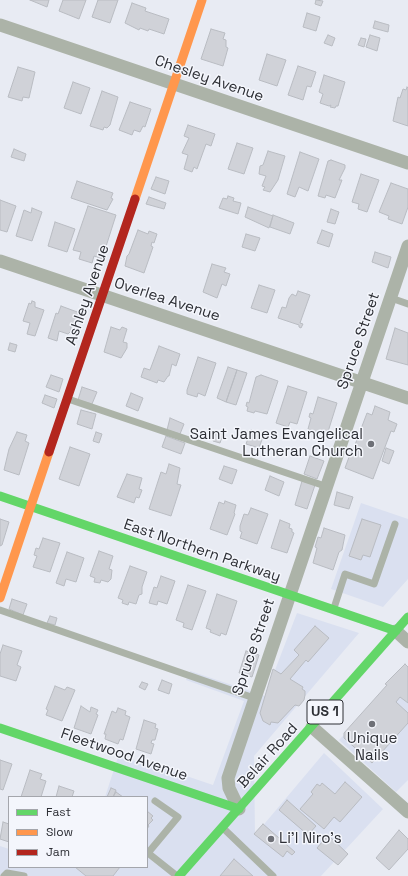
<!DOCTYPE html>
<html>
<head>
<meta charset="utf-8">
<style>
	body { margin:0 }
	#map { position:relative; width:408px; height:876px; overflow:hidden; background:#e8ebf3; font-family:"Space Grotesk",sans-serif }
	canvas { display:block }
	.legend { position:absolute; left:8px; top:796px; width:140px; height:72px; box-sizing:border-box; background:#f4f6fc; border:1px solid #a4a6ac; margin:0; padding:5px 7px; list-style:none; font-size:12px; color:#2c2e34 }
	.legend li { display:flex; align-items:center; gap:8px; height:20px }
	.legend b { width:20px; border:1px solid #a4a6ac }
</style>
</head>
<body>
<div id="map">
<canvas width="408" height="876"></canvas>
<ul class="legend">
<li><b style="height:5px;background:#63d668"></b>Fast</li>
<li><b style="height:5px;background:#ff974d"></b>Slow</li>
<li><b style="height:5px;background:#b3261e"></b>Jam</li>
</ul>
</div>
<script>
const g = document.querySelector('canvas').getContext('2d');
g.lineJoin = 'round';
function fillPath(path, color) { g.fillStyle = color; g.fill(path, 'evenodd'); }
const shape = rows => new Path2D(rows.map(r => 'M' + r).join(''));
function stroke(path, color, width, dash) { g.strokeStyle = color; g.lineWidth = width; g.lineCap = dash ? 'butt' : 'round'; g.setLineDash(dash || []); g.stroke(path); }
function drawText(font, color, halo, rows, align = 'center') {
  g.font = font + ' "Space Grotesk",sans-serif'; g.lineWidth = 3; g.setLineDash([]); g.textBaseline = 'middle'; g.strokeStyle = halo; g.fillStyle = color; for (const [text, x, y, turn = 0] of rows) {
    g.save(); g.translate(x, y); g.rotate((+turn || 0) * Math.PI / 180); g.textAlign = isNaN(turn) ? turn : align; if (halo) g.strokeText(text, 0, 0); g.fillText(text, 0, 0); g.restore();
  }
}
fillPath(shape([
	[361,503,408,519,408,579,383,607,331,589],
	[297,613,359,633,254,756,255,835,324,753,383,809,321,876,0,876,0,846,9,849,9,867,147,867,147,797,105,797,118,757,157,766,213,785,244,701,186,680,190,671,265,696],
	[408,667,408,780,396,792,339,740]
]), '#dae0f0');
const building = shape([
	[30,0,49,0,47,7,30,0],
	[63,0,86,0,79,19,59,11,63,0],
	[98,0,118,0,110,23,92,17,98,0],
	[316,0,323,1,321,6,315,4,316,0],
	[132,3,146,8,145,11,169,19,164,34,149,29,148,31,140,28,139,30,125,23,132,3],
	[307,13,320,17,316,31,303,27,307,13],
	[375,21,389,25,388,32,373,28,375,21],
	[211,29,225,33,223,39,226,40,226,47,228,48,223,66,201,59,211,29],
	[328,35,335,38,332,46,324,43,328,35],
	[370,35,380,38,377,51,366,47,370,35],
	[361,38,366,39,364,47,358,45,361,38],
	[267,54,286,60,277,86,259,80,267,54],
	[298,66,316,72,311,87,307,86,303,100,288,95,298,66],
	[18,67,35,72,29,98,23,97,22,101,8,97,18,67],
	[324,75,345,82,338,106,336,106,335,108,330,107,331,105,329,106,320,103,323,94,319,92,324,75],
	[73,82,90,88,81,114,64,108,73,82],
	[407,87,408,88,408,126,393,121,398,97,400,98,403,89,406,90,407,87],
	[102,91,118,97,110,125,107,128,104,127,103,130,90,126,102,91],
	[130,102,151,109,145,127,143,126,140,132,134,130,132,135,119,130,130,102],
	[188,125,215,134,211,146,206,144,197,169,194,167,192,172,184,169,188,155,182,153,189,138,184,136,188,125],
	[237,143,253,148,244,174,228,169,237,143],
	[14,149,26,154,24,161,11,157,14,149],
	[268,151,285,156,278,180,270,192,263,190,265,187,262,186,266,176,259,174,260,166,263,165,268,151],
	[300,152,319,159,308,191,299,187,295,197,287,194,300,152],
	[331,160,345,165,345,168,339,180,342,180,335,198,326,195,325,198,318,196,328,161,331,160],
	[361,174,379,180,367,212,358,209,359,204,352,202,361,174],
	[156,177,169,181,165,194,151,189,156,177],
	[77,181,113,193,111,198,113,199,107,210,71,198,77,181],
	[391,183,408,189,408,207,402,224,388,219,389,216,379,212,391,183],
	[228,196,234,198,233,201,241,203,238,214,219,208,223,198,227,199,228,196],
	[149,197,166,203,164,209,146,204,149,197],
	[0,200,16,206,7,232,0,230,0,200],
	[88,206,116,215,102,259,94,256,92,263,79,259,81,252,73,250,88,206],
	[248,207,273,216,269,228,245,217,248,207],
	[32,208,42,212,32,241,16,236,24,210,31,213,32,208],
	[331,209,339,212,335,224,327,222,331,209],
	[273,215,294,223,290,234,270,227,273,215],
	[55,222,75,229,67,252,48,246,55,222],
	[138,230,148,234,149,231,157,234,154,243,152,242,151,246,153,247,144,273,125,266,127,256,129,254,138,230],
	[322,230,333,234,329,247,317,243,322,230],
	[246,234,260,238,255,251,242,247,246,234],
	[375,252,391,257,388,268,372,262,375,252],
	[212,264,226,268,224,272,230,274,226,286,222,284,217,298,203,292,212,264],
	[259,285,275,290,267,313,251,308,259,285],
	[298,291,310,295,300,323,303,324,301,328,299,327,299,325,278,318,282,307,286,308,289,298,292,294,296,296,298,291],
	[32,301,35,302,35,307,44,310,35,336,27,334,30,323,23,321,29,303,31,304,32,301],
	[61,306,80,313,75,326,71,325,71,331,68,334,59,331,57,341,48,338,56,313,58,314,61,306],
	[111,327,120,330,122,327,127,329,123,342,127,343,127,348,121,358,104,352,111,327],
	[395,328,408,333,408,365,386,359,395,328],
	[10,343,17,345,15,352,8,350,10,343],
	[159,346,180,354,176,366,172,364,169,376,168,376,164,382,158,380,157,383,141,377,144,368,150,370,159,346],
	[198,357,216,363,205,396,198,393,197,397,187,394,187,390,198,357],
	[228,367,237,370,226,402,217,398,228,367],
	[237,370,247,373,236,405,226,402,237,370],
	[51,375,63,379,59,392,46,387,51,375],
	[261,375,278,381,267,414,255,411,254,413,247,411,248,407,246,406,247,402,249,403,256,377,261,375],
	[288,386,307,392,297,424,290,422,288,427,276,423,288,386],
	[82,387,97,392,92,404,78,400,82,387],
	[131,393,143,398,138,411,126,406,131,393],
	[45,395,57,399,54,408,42,403,45,395],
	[318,397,337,403,327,435,308,429,311,418,309,417,310,413,313,414,318,397],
	[375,406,390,412,388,420,397,424,394,432,391,431,373,479,345,468,349,457,350,458,367,413,372,415,375,406],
	[81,410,96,414,92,429,77,424,81,410],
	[170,418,184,424,180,434,167,430,170,418],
	[251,430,264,434,259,448,246,444,251,430],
	[17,432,27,435,25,441,29,443,19,475,4,470,9,449,17,432],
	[96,432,102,434,99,443,93,441,96,432],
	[216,432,223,434,220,443,213,441,216,432],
	[166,436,185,443,181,454,162,447,166,436],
	[70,447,90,454,79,486,59,479,70,447],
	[386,448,394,451,389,464,382,461,386,448],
	[310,456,324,461,317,479,304,474,310,456],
	[169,464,180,468,177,484,181,485,171,516,149,509,161,472,166,474,169,464],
	[224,466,237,470,232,484,219,479,224,466],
	[127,474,142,478,139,489,142,490,139,498,136,497,134,503,117,497,127,474],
	[270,476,284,482,279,496,265,490,270,476],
	[302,481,315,485,307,509,295,505,302,481],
	[337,492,353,497,349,509,334,505,337,492],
	[225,501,236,505,234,513,235,514,227,535,210,529,219,502,224,504,225,501],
	[251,508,268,514,257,544,240,538,242,532,240,531,240,526,244,514,248,515,251,508],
	[0,519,9,522,2,545,0,546,0,519],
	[362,519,381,525,370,557,363,555,361,560,349,556,362,519],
	[280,520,290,524,289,528,292,529,292,532,294,533,287,553,271,548,280,520],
	[324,528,345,535,342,550,339,552,333,570,313,563,317,548,315,547,318,537,321,538,324,528],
	[43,538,60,543,50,572,33,567,37,556,34,555,36,548,39,549,43,538],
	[99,551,113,556,109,569,112,570,111,579,108,582,101,580,100,583,94,582,95,578,90,576,99,551],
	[67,552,84,558,76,582,66,579,64,586,56,583,67,552],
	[130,566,147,572,142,587,142,594,139,595,136,604,129,602,128,605,122,603,123,600,118,598,130,566],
	[161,576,175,581,167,604,158,601,157,605,149,603,154,587,157,588,161,576],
	[188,585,206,591,192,630,183,627,184,623,176,620,188,585],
	[217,594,237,601,226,635,221,633,220,636,210,632,211,630,206,628,217,594],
	[12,599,27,604,23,615,9,609,12,599],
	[50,616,57,618,55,625,47,623,50,616],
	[315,626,329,638,308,662,306,660,290,679,303,687,302,689,305,691,305,695,304,700,299,706,295,705,278,723,271,722,270,725,263,721,260,713,273,669,281,674,299,655,294,650,315,626],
	[3,645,22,651,17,665,21,667,16,681,0,676,0,654,3,645],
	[246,651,259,655,252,677,239,673,246,651],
	[405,664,408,667,408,703,400,697,396,702,408,713,408,723,372,763,344,738,344,733,387,685,385,684,405,664],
	[162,680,172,684,169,694,158,690,162,680],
	[142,682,148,684,145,690,139,687,142,682],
	[55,686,65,690,67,687,75,690,62,721,46,715,48,710,46,709,55,686],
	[81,706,90,712,91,707,98,710,96,714,98,715,91,734,74,728,81,706],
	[118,708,126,711,125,715,130,717,123,740,120,739,118,744,105,739,106,734,104,734,112,711,116,713,118,708],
	[144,720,156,724,155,728,158,729,155,740,152,740,151,743,154,744,151,754,136,749,144,720],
	[0,760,12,764,3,790,0,789,0,760],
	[30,770,42,774,40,779,46,781,41,797,21,797,30,770],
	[345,782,362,797,340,822,334,817,324,829,300,809,313,794,311,792,317,784,320,786,322,783,335,794,345,782],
	[59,786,74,791,72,797,56,797,59,786],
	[111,788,116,790,113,797,107,797,111,788],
	[116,792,123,797,113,797,116,792],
	[287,800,316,826,308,835,279,810,287,800],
	[147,811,153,816,151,818,153,820,148,825,149,826,147,829,147,811],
	[3,822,9,824,9,842,0,839,3,822],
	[263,824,295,852,292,855,287,851,283,857,254,834,263,824],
	[399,830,408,839,408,849,389,870,376,858,399,830],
	[328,835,348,854,338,865,317,848,328,835],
	[234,859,253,876,220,876,234,859],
	[75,867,120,867,113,876,86,876,75,867]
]);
fillPath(building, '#d0d2d8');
stroke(building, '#b9bcc2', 1);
stroke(shape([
	[391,298,408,304],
	[68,399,325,486],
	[334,608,345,574,374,584,395,524],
	[0,610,254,698],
	[155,801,178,817,148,853,177,876],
	[223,828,273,876],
	[4,876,7,873,24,876]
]), '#acb3a8', 7);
stroke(shape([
	[0,25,408,163],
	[0,261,408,398],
	[396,631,408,642],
	[312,727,408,812],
	[239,809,229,788,228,778,408,246]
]), '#acb3a8', 13);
stroke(shape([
	[0,496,396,631],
	[0,728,239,809],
	[179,876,408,617]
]), '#63d668', 9);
stroke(shape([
	[135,199,202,0],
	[0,598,49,452]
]), '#ff974d', 9);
stroke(shape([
	[49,452,135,199]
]), '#b3261e', 9);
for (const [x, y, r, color] of [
	[371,444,4,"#6e7077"],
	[372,724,4,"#6e7077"],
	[271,839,4,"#6e7077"]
]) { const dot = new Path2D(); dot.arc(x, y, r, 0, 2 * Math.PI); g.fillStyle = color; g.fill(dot); stroke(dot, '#f4f6fc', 1.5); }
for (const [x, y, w] of [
	[325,712,36]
]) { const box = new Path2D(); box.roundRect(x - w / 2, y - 12, w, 24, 3); g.fillStyle = '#f4f6fc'; g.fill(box); stroke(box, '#2c2e34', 1); }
drawText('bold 14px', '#2c2e34', null, [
	["US 1",325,712]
]);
drawText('15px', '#2c2e34', '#f4f6fc', [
	["Chesley Avenue",209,79,19],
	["Ashley Avenue",88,295,-71],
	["Overlea Avenue",167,300,18],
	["Spruce Street",359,341,-71],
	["East Northern Parkway",202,551,19],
	["Spruce Street",254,647,-71],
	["Fleetwood Avenue",124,755,19],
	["Belair Road",268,756,-48]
]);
drawText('15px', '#2c2e34', '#f4f6fc', [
	["Saint James Evangelical",363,435],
	["Lutheran Church",363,452],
	["Unique",372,739,"center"],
	["Nails",372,756,"center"],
	["Li’l Niro’s",279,839,"left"]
], 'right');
</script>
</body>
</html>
